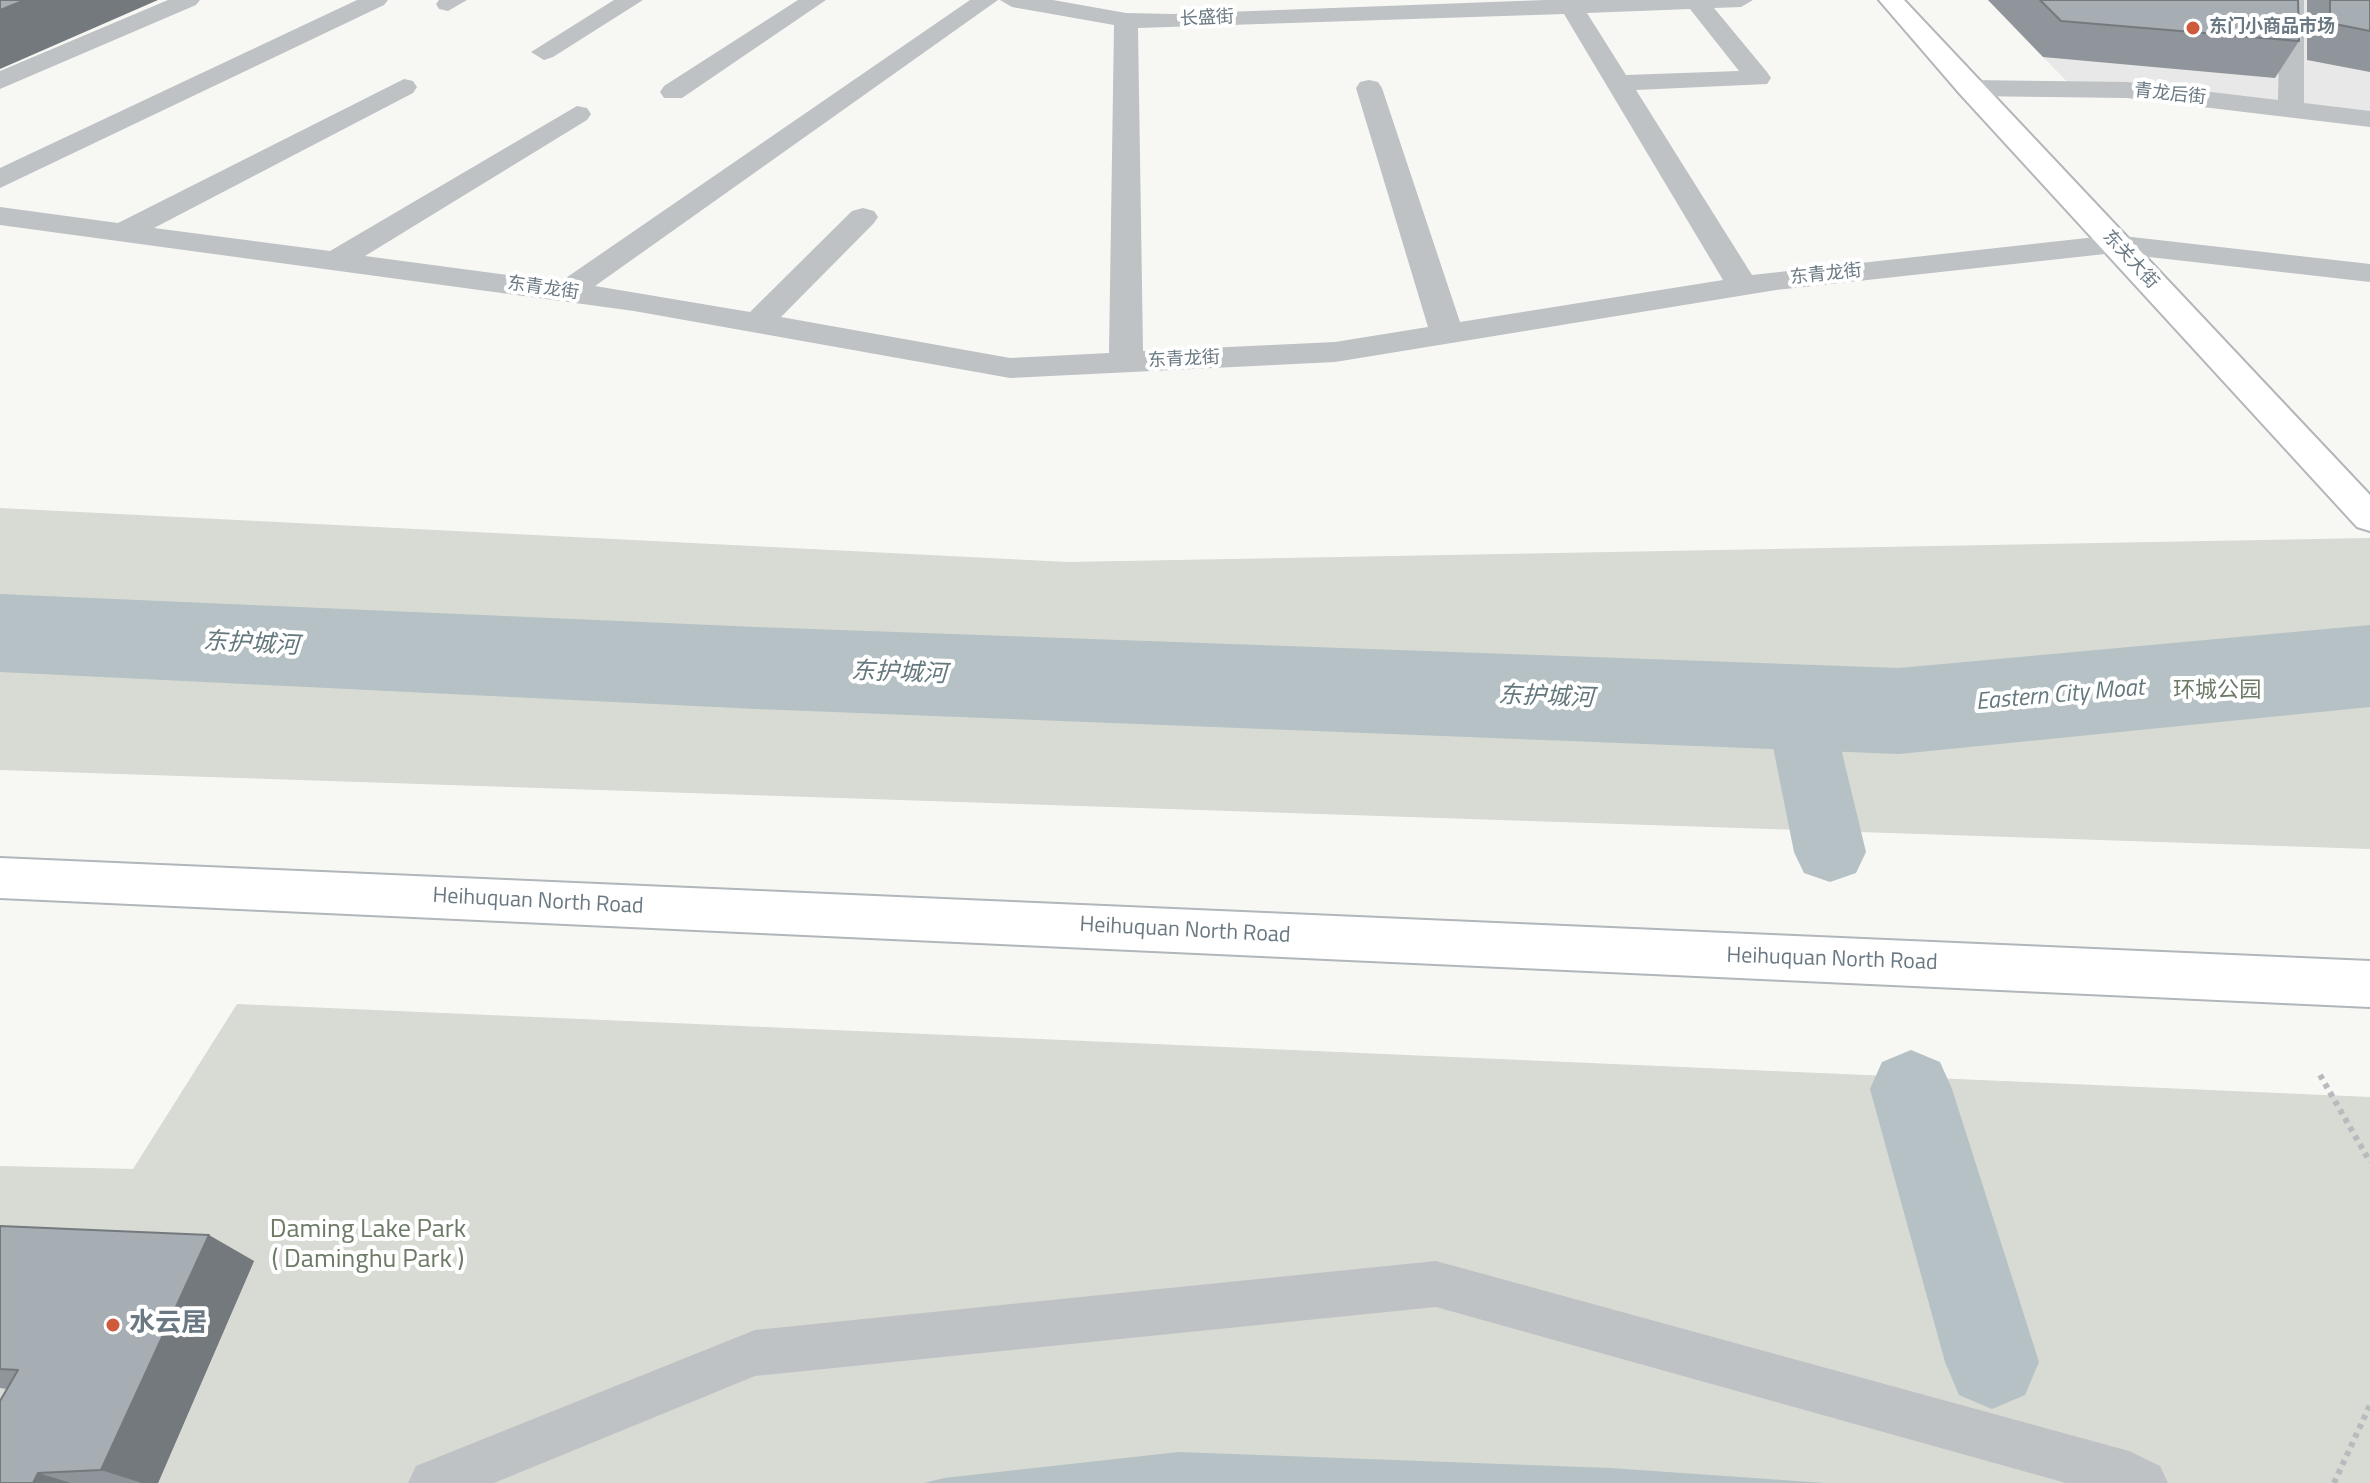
<!DOCTYPE html>
<html>
<head>
<meta charset="utf-8">
<style>
	body { margin:0 }
	canvas { display:block; background:#f7f7f4 }
</style>
</head>
<body>
<canvas width="2370" height="1483"></canvas>
<script>
const g = document.querySelector('canvas').getContext('2d');
g.lineJoin = 'round';
function fillPath(path, color) { g.fillStyle = color; g.fill(path, 'evenodd'); }
const shape = rows => new Path2D(rows.map(r => 'M' + r).join(''));
function stroke(path, color, width, dash) { g.strokeStyle = color; g.lineWidth = width; g.lineCap = dash ? 'butt' : 'round'; g.setLineDash(dash || []); g.stroke(path); }
function drawText(font, color, halo, rows, align = 'center') {
  g.font = font + ' "Titillium Web","Noto Sans SC",sans-serif'; g.lineWidth = 8; g.setLineDash([]); g.textBaseline = 'middle'; g.strokeStyle = halo; g.fillStyle = color; for (const [text, x, y, turn = 0] of rows) {
    g.save(); g.translate(x, y); g.rotate((+turn || 0) * Math.PI / 180); g.textAlign = isNaN(turn) ? turn : align; if (halo) g.strokeText(text, 0, 0); g.fillText(text, 0, 0); g.restore();
  }
}
fillPath(shape([
	[1988,0,2370,0,2370,122,2075,90]
]), '#e7e8e7');
fillPath(shape([
	[0,508,1068,562,2370,538,2370,849,0,770],
	[237,1004,2370,1097,2370,1483,0,1483,0,1166,133,1169]
]), '#d7dbd4');
fillPath(shape([
	[1179,1452,1610,1468,1825,1483,924,1483,944,1478]
]), '#b5c1c4');
fillPath(shape([
	[1798,682,1822,689,1831,707,1866,852,1856,873,1830,882,1804,873,1794,852,1765,707,1774,689,1798,682],
	[1911,1050,1940,1062,1952,1089,2039,1362,2025,1395,1992,1409,1959,1395,1945,1362,1870,1089,1882,1062,1911,1050]
]), '#b5c1c4');
fillPath(shape([
	[0,594,757,627,1899,668,2370,625,2370,707,1899,754,757,709,0,672,0,594]
]), '#b5c1c4');
const secondary = shape([
	[1879,0,1904,0,2370,495,2370,531,2357,527,1960,94,1879,0],
	[0,858,2370,961,2370,1007,0,898,0,858]
]);
stroke(secondary, '#b1b6ba', 4);
stroke(shape([
	[2320,1075,2370,1162],
	[2334,1483,2370,1405]
]), '#b8bbbd', 6, [5, 5]);
fillPath(shape([
	[1436,1261,2129,1451,2160,1466,2168,1483,2066,1483,1436,1307,755,1376,494,1483,408,1483,416,1466,755,1330,1436,1261]
]), '#bec2c5');
fillPath(shape([
	[168,0,200,0,196,5,0,89,0,71,168,0],
	[357,0,388,0,384,5,0,188,0,168,357,0],
	[439,0,467,0,448,11,439,9,436,4,439,0],
	[614,0,643,0,553,57,544,60,531,52,614,0],
	[798,0,826,0,682,98,664,98,660,92,664,86,798,0],
	[970,0,998,0,595,286,750,312,852,211,863,208,874,211,878,217,874,223,781,317,1010,358,1109,353,1114,25,1012,7,1000,0,1053,0,1126,13,1173,14,1545,0,1753,0,1741,7,1714,8,1767,72,1771,78,1767,84,1636,90,1752,275,2114,235,2370,264,2370,282,2114,253,1776,290,1335,362,1010,378,634,311,0,225,0,207,118,223,404,79,413,81,417,87,413,93,154,228,330,251,577,106,587,108,591,114,587,120,365,256,560,282,970,0],
	[1690,9,1739,71,1626,75,1587,13,1690,9],
	[1564,14,1723,280,1460,322,1382,88,1378,82,1369,80,1360,82,1356,88,1428,327,1335,342,1143,351,1138,28,1564,14],
	[2280,0,2304,0,2304,103,2370,111,2370,127,2127,98,1969,96,1960,94,1956,88,1960,82,1969,80,2127,82,2278,100,2280,0]
]), '#bec2c5');
fillPath(secondary, '#fff');
fillPath(shape([
	[1988,0,2298,0,2299,41,2275,78,2043,57],
	[2307,0,2370,0,2370,72,2307,60],
	[0,1226,254,1261,158,1483,0,1483,7,1389,0,1388]
]), '#8f959a');
fillPath(shape([
	[25,0,158,0,0,69,0,10],
	[209,1235,254,1261,158,1483,142,1483,101,1470],
	[38,1473,71,1483,33,1483]
]), '#74797d');
const building = shape([
	[0,0,25,0,0,10,0,0],
	[2040,0,2298,0,2299,41,2061,21,2040,0],
	[2330,0,2370,0,2370,31,2330,23,2330,0],
	[0,1226,209,1235,101,1470,38,1473,33,1483,0,1483,0,1401,18,1370,0,1369,0,1226]
]);
fillPath(building, '#a6adb3');
stroke(building, '#74797d', 2);
for (const [x, y, r, color] of [
	[2193,28,8,"#cf593b"],
	[113,1325,8,"#cf593b"]
]) { const dot = new Path2D(); dot.arc(x, y, r, 0, 2 * Math.PI); g.fillStyle = color; g.fill(dot); stroke(dot, '#fff', 3); }
drawText('18px', '#697882', '#fff', [
	["长盛街",1207,19,-3],
	["青龙后街",2170,95,6],
	["东关大街",2130,260,47],
	["东青龙街",1826,275,-6],
	["东青龙街",543,289,8],
	["东青龙街",1184,360,-3]
]);
drawText('bold 18px', '#697882', '#fff', [
	["东门小商品市场",2209,28]
], 'left');
drawText('22px', '#6c7a67', '#fff', [
	["环城公园",2217,692]
]);
drawText('22px', '#697882', '#fff', [
	["Heihuquan North Road",538,902,3],
	["Heihuquan North Road",1185,931,3],
	["Heihuquan North Road",1832,960,2]
]);
drawText('italic 24px', '#65787e', '#fff', [
	["东护城河",251,645,3],
	["东护城河",899,674,2],
	["Eastern City Moat",2060,696,-5],
	["东护城河",1546,698,2]
]);
drawText('26px', '#6c7a67', '#fff', [
	["Daming Lake Park",368,1231],
	["( Daminghu Park )",368,1261]
]);
drawText('bold 26px', '#697882', '#fff', [
	["水云居",129,1325]
], 'left');
</script>
</body>
</html>
